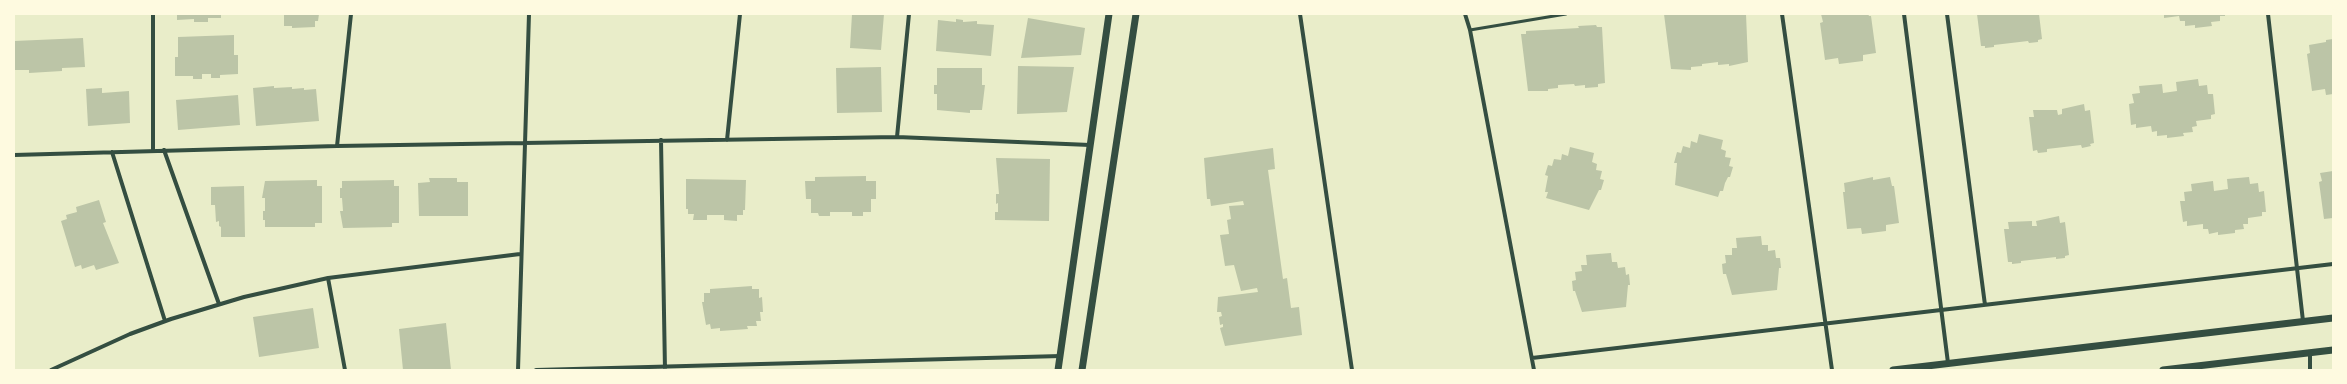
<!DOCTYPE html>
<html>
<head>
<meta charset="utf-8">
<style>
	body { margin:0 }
	#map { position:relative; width:2347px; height:384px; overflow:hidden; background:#e9edc9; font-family:"Fira Sans",sans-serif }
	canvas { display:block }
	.frame { position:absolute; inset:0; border:15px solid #fefae0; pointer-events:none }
</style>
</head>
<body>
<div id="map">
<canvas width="2347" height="384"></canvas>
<div class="frame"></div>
</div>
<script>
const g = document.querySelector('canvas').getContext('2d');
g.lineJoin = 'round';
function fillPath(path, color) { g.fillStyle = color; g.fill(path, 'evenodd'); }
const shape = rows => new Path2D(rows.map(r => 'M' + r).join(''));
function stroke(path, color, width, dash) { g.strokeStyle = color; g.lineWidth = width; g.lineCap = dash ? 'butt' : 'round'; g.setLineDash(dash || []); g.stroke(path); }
fillPath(shape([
	[177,14,221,14,221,18,208,18,208,22,194,22,194,19,177,20],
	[284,14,319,14,318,21,315,21,315,27,292,28,292,26,284,26],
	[852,14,884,14,881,50,850,48],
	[1664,14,1746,14,1748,62,1729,66,1729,64,1718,65,1718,62,1702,64,1702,66,1691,67,1691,70,1671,69],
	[1821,14,1868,14,1869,16,1871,16,1876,53,1863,55,1863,61,1839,64,1838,58,1825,60,1820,23,1823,22],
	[1977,14,2039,14,2042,39,2038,40,2038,42,2029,43,2028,41,1994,45,1994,47,1985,48,1985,46,1981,46],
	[2164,14,2225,14,2225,16,2220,16,2220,21,2211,22,2212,26,2195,28,2195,25,2185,26,2185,21,2180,21,2179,16,2164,18],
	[1028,18,1085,28,1081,55,1021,58],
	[956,19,963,20,963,22,977,21,977,24,994,25,991,56,936,51,938,20,956,22],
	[1596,25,1597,27,1602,27,1605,83,1598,84,1598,87,1585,88,1585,85,1575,86,1574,84,1558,85,1558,88,1548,89,1548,91,1528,91,1521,34,1526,34,1526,31,1579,28,1578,26],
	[234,35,234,55,238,55,238,74,220,75,220,78,211,78,211,74,202,74,202,79,193,79,193,76,175,76,175,57,178,57,178,37],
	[83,38,85,67,62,68,62,71,29,73,29,70,14,70,14,41],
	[2333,39,2333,94,2326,95,2325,89,2312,91,2307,54,2310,53,2309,45,2326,42,2326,40],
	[1018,66,1074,67,1067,112,1017,114],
	[881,67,882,112,837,113,836,68],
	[937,68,982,68,982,85,985,85,982,110,970,110,970,113,937,110,937,94,934,94,934,85,937,85],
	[2198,79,2199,86,2207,85,2208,94,2213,94,2215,114,2211,115,2211,119,2196,121,2197,126,2192,127,2193,132,2183,133,2184,136,2167,138,2167,135,2157,136,2157,131,2152,132,2151,126,2136,128,2136,124,2131,125,2129,104,2134,103,2132,94,2140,93,2139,86,2162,84,2163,93,2177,91,2176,82],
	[274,86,274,88,292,87,292,89,304,88,304,90,316,89,319,121,256,126,253,88],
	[102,88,102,93,129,91,130,123,88,126,86,89],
	[238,95,240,125,178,130,176,100],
	[2084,104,2085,111,2090,110,2094,143,2090,144,2091,146,2082,148,2081,145,2047,149,2047,152,2038,153,2037,150,2033,151,2029,117,2034,117,2033,110,2057,110,2058,115,2062,114,2062,109],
	[1699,134,1723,140,1721,149,1726,151,1725,157,1731,158,1729,166,1733,167,1730,177,1728,177,1725,183,1723,191,1720,191,1718,197,1675,185,1677,163,1674,163,1677,152,1681,153,1683,146,1690,148,1691,141,1697,143],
	[1570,147,1594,153,1592,162,1597,164,1596,170,1602,171,1600,179,1604,180,1601,190,1599,190,1589,210,1546,198,1548,192,1545,192,1548,176,1545,175,1548,165,1552,166,1554,159,1561,160,1562,154,1568,156],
	[1273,148,1275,169,1268,170,1283,279,1287,278,1291,308,1299,307,1302,335,1225,346,1220,328,1223,327,1223,324,1220,325,1219,317,1222,316,1221,312,1217,312,1218,297,1258,292,1257,288,1241,291,1234,265,1225,266,1220,235,1229,234,1227,220,1231,219,1229,206,1244,205,1243,201,1211,206,1210,199,1207,199,1204,158],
	[996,158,1050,159,1049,221,995,220,995,212,998,212,998,203,996,204,996,194,999,194],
	[2333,171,2333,218,2324,219,2319,182,2322,181,2320,173],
	[866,176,866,181,876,181,876,199,871,199,871,212,863,212,863,216,852,216,852,212,830,212,830,216,819,216,818,213,811,213,811,199,806,199,805,181,815,181,815,177],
	[1873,177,1873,180,1890,177,1892,186,1894,186,1899,223,1886,225,1886,231,1862,234,1861,228,1847,229,1843,192,1845,192,1844,183],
	[2249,177,2250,184,2258,183,2259,192,2264,191,2266,212,2262,212,2262,216,2248,218,2248,224,2243,224,2244,229,2235,230,2235,233,2218,235,2218,232,2209,234,2208,229,2203,229,2203,224,2187,226,2187,221,2183,222,2180,201,2185,201,2184,192,2192,191,2191,184,2213,181,2214,191,2228,189,2227,179],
	[429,178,457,178,457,182,468,182,468,216,419,216,418,183,430,182],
	[686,179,746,180,745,210,743,210,743,215,737,215,737,221,724,220,724,215,707,215,707,220,693,220,694,214,688,214,688,209,686,209],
	[317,180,317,186,322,186,322,223,315,223,315,227,265,227,265,220,263,220,263,211,265,211,265,198,262,198,265,181],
	[394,180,394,186,399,186,399,223,392,223,392,227,343,228,340,211,343,211,342,198,340,198,340,188,342,188,342,181],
	[244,186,245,237,221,237,221,227,219,226,219,221,216,222,215,205,211,205,211,187],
	[99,200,106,222,103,223,119,263,96,270,94,265,82,269,81,265,75,267,61,221,67,219,66,215,77,212,76,207],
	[2059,216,2060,223,2065,222,2069,255,2065,256,2065,258,2056,259,2056,257,2021,261,2021,263,2012,264,2012,262,2008,262,2004,229,2009,229,2008,222,2032,221,2032,226,2037,226,2036,221],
	[1761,236,1762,245,1768,245,1768,251,1775,250,1776,258,1780,258,1781,268,1779,268,1777,290,1732,295,1726,274,1723,274,1722,264,1726,263,1725,255,1732,255,1732,248,1737,248,1736,238],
	[1611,253,1612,262,1617,262,1618,268,1625,267,1626,275,1629,274,1630,285,1628,285,1626,307,1582,312,1575,291,1573,291,1572,281,1576,280,1575,272,1582,271,1581,265,1587,265,1586,255],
	[752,286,752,289,759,289,759,298,762,297,763,312,760,312,761,321,756,321,757,326,747,326,748,329,720,331,720,328,711,329,710,324,706,325,702,302,704,302,704,293,710,293,710,289],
	[313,308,319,348,259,357,253,317],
	[446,323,451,370,403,370,399,329]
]), '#bcc5a7');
stroke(shape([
	[1470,30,1566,14]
]), '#344e41', 3);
stroke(shape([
	[1300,14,1352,370],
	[1465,14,1470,30,1534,370],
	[1782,14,1832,370],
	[1904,14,1948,363],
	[1947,14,1985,305],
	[2268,14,2303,321],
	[897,137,909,14],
	[661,140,665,370],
	[727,140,740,14],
	[337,146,351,14],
	[164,150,219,304],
	[153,151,153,14],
	[112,152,165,321],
	[14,155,337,146,897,137,1090,145],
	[328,278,345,370],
	[2310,353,2310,370],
	[1532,358,2333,264],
	[51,370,130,334,171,319,244,297,328,278,520,254],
	[518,370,529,14],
	[536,370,1061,356]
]), '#344e41', 4);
stroke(shape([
	[1058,370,1109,14],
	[1082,370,1136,14],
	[1893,370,2333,318],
	[2163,370,2333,350]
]), '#344e41', 7);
</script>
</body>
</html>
